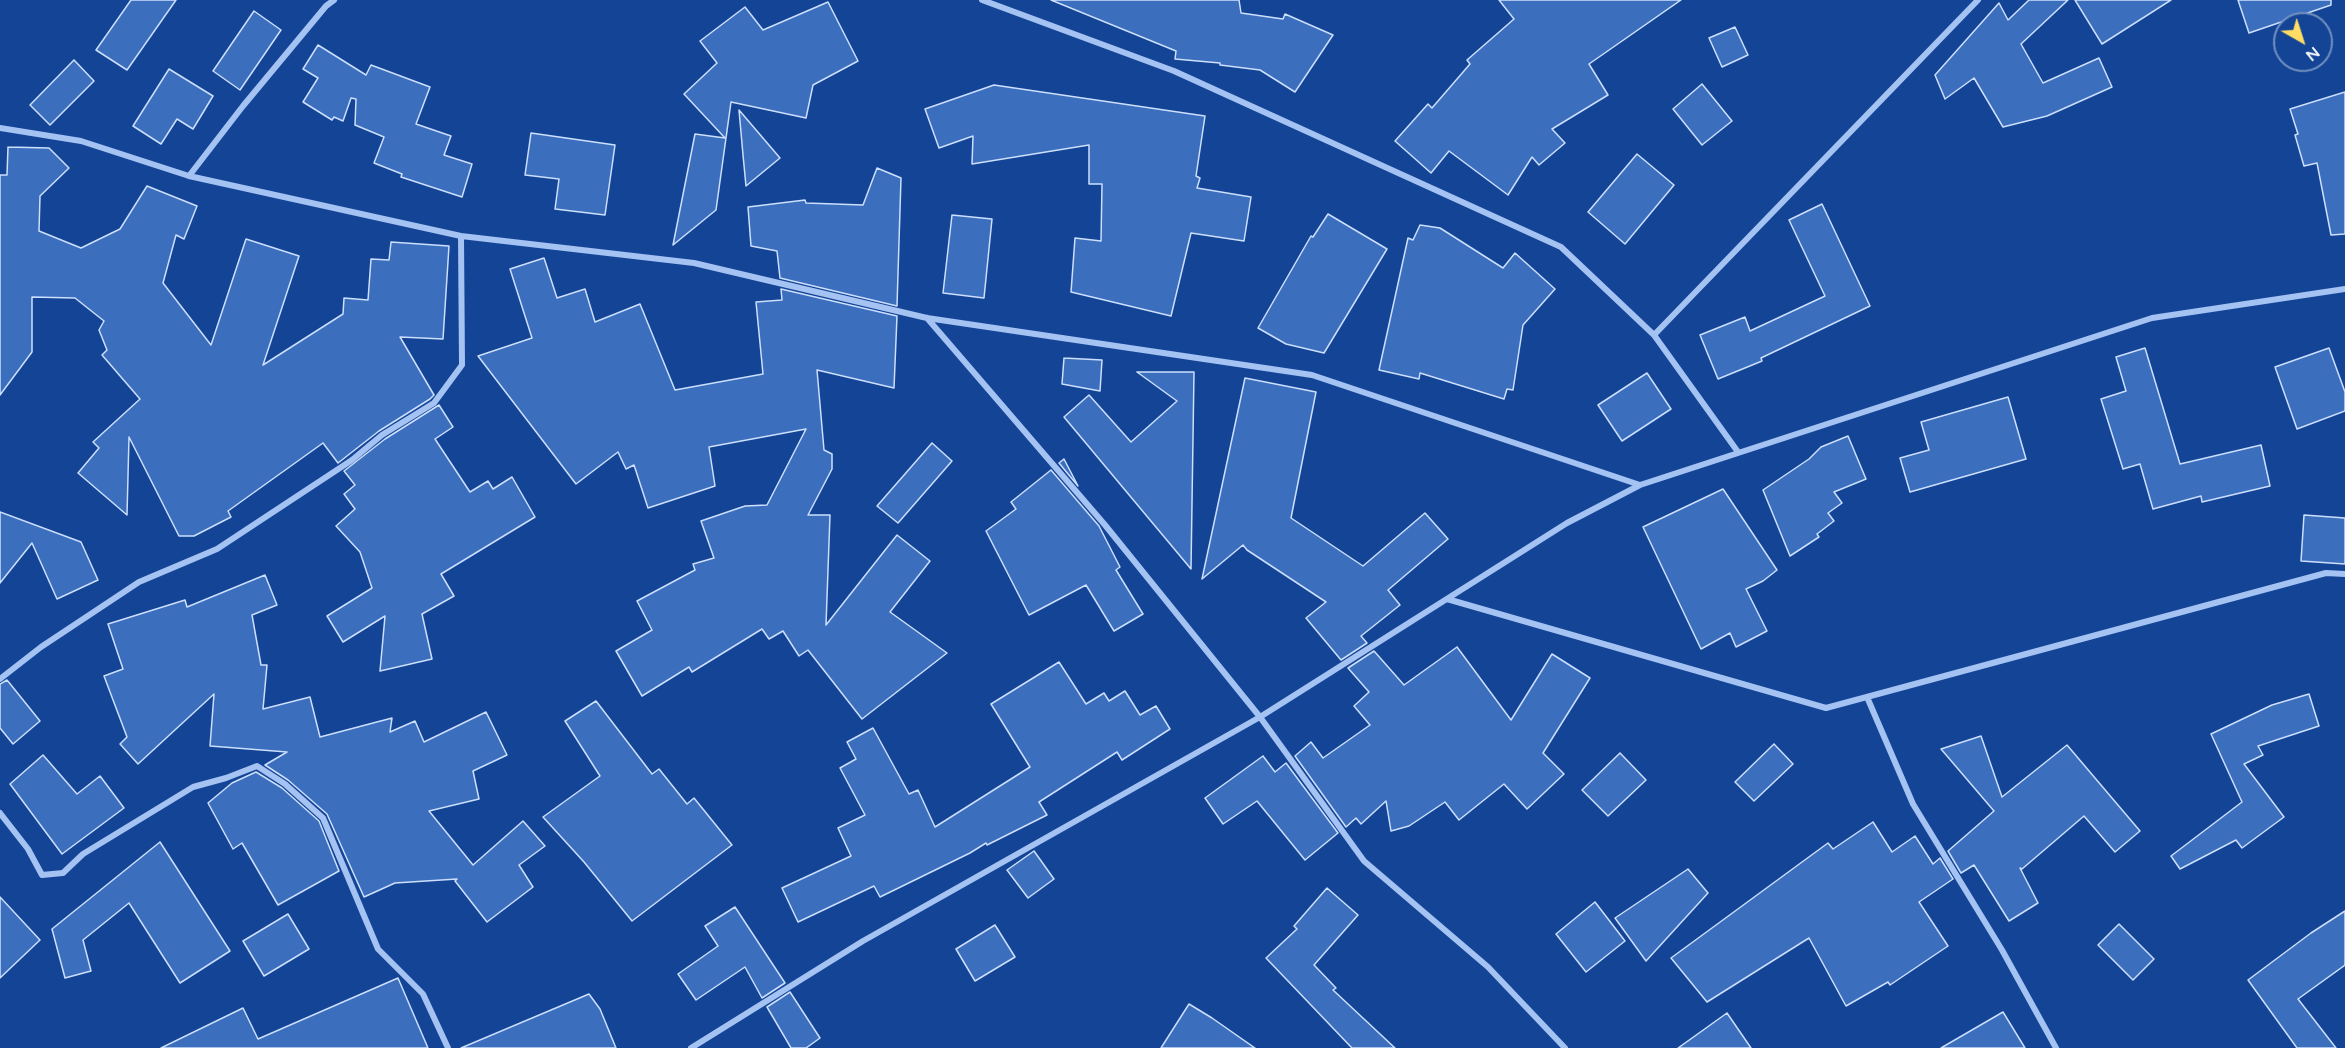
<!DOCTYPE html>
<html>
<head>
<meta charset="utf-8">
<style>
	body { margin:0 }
	#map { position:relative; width:2345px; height:1048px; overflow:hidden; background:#134496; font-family:Lato,sans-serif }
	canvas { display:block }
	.north { position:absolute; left:2273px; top:12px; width:60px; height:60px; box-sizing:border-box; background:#134496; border:2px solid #718fc0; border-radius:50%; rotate:141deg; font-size:16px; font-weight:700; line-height:24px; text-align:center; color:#fff }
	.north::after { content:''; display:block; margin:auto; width:21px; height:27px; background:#ffdd65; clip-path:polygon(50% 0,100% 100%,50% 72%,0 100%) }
</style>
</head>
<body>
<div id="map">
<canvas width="2345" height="1048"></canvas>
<div class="north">N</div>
</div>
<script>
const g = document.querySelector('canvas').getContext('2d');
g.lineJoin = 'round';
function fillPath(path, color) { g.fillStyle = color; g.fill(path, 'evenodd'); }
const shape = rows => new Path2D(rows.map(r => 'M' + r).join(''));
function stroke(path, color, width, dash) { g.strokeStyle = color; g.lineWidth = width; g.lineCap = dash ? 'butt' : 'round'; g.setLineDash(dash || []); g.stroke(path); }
const building = shape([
	[131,0,176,0,127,70,96,50,131,0],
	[1051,0,1239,0,1241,13,1283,19,1285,14,1333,35,1295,92,1260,70,1220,65,1220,63,1175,59,1176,51,1051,0],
	[1499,0,1681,0,1589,64,1608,95,1552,129,1565,143,1539,165,1532,157,1508,195,1449,151,1431,173,1395,141,1428,104,1432,108,1470,64,1467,60,1514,19,1499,0],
	[2029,0,2068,0,2021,44,2043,83,2099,58,2112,87,2047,116,2003,127,1974,78,1945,99,1935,75,1999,3,2008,20,2029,0],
	[2075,0,2171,0,2102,44,2075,0],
	[2238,0,2331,0,2331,5,2249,33,2238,0],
	[828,2,858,61,813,85,806,118,731,102,716,210,673,245,695,134,725,138,684,94,717,63,700,41,745,7,763,30,828,2],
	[254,11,281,30,240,90,213,71,254,11],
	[1735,27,1748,55,1722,67,1709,38,1735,27],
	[318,45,366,75,371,65,430,87,416,124,451,136,444,155,472,164,462,197,401,177,402,174,374,163,384,137,355,125,356,99,351,98,343,121,334,117,332,120,303,102,318,78,303,69,318,45],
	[74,60,94,81,50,125,30,105,74,60],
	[169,69,213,96,193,129,177,119,161,144,133,126,169,69],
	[1702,84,1732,121,1702,145,1673,109,1702,84],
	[994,85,1205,116,1196,176,1200,178,1197,188,1251,197,1244,241,1191,233,1171,316,1071,292,1075,238,1101,241,1102,184,1089,184,1089,145,972,164,973,136,939,148,925,109,994,85],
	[2345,92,2345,234,2331,235,2317,163,2304,166,2295,135,2298,134,2290,109,2345,92],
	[739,110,780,158,746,186,743,155,739,110],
	[531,133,615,145,605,215,555,209,559,179,525,175,531,133],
	[8,147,49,148,69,168,40,196,39,231,81,248,120,229,147,186,197,206,184,239,176,235,163,283,211,345,246,239,299,256,263,365,343,314,344,298,368,300,371,259,389,260,391,242,449,246,443,339,400,337,434,395,430,399,379,431,338,463,323,443,228,511,231,517,194,536,179,536,129,437,127,515,78,473,99,448,93,442,140,399,102,355,107,350,99,330,104,321,75,298,32,297,32,352,0,395,0,175,7,175,8,147],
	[1637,154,1674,185,1625,244,1588,212,1637,154],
	[877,168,901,178,897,306,780,278,777,251,751,246,748,207,805,200,806,203,863,205,877,168],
	[1822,204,1870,306,1761,358,1762,361,1718,379,1700,335,1745,317,1750,331,1825,296,1789,220,1822,204],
	[1328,214,1387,249,1324,353,1286,344,1258,328,1311,236,1313,237,1328,214],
	[952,215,992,219,984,298,943,293,952,215],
	[1420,225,1440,228,1503,268,1515,253,1555,289,1523,325,1513,390,1507,389,1504,399,1420,373,1419,379,1379,370,1408,238,1413,240,1420,225],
	[544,258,557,298,585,289,595,322,640,304,675,390,763,374,756,302,782,300,781,289,897,316,894,388,817,370,824,450,832,454,832,469,808,515,830,515,826,625,897,535,930,561,890,612,947,653,862,719,808,650,799,656,783,631,769,639,762,629,692,672,689,667,642,696,616,651,652,630,637,601,695,570,693,564,714,558,701,521,745,506,767,505,806,429,709,447,715,486,648,508,634,465,626,469,618,452,576,484,478,356,532,338,510,269,544,258],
	[2145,348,2180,464,2261,445,2270,486,2202,502,2201,496,2153,509,2140,464,2123,469,2101,399,2126,391,2116,357,2145,348],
	[2329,348,2345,392,2345,411,2297,429,2275,367,2329,348],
	[1064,358,1102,360,1100,391,1062,384,1064,358],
	[1137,372,1194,372,1191,569,1064,417,1089,395,1131,442,1177,401,1137,372],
	[1647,373,1671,409,1622,441,1598,405,1647,373],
	[1245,378,1316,392,1291,518,1363,566,1425,513,1448,539,1388,590,1400,605,1361,636,1367,643,1341,660,1306,618,1326,602,1247,550,1243,545,1202,579,1245,378],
	[2008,397,2026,459,1910,492,1900,458,1929,450,1921,422,2008,397],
	[439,405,453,427,435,439,470,492,488,481,493,489,512,477,535,517,441,574,454,596,422,614,432,659,380,671,385,616,343,642,327,616,372,588,360,552,336,526,355,509,344,494,355,485,344,471,385,439,439,405],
	[1848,436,1866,479,1834,492,1842,503,1828,513,1834,521,1817,534,1819,537,1790,556,1763,490,1809,459,1821,447,1848,436],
	[932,443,952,461,898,523,877,506,932,443],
	[1064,459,1078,486,1059,463,1064,459],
	[1051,470,1099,526,1120,567,1116,570,1143,614,1114,631,1086,585,1029,615,986,531,1016,509,1011,502,1051,470],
	[1723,489,1777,570,1763,581,1746,589,1767,631,1736,647,1730,633,1701,649,1643,527,1723,489],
	[0,512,81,542,98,580,57,599,32,543,0,583,0,512],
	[2304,515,2345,518,2345,564,2301,561,2304,515],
	[265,575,277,605,252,615,261,665,267,665,263,709,310,697,320,737,392,718,390,732,415,721,424,742,486,712,507,755,473,771,479,799,429,811,473,865,523,821,545,846,519,865,533,887,487,922,455,881,457,879,395,883,364,897,327,814,288,780,265,765,287,752,210,746,214,694,138,764,120,744,127,737,104,676,123,669,108,624,185,600,187,607,265,575],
	[1457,647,1511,720,1552,654,1590,678,1543,753,1564,774,1527,809,1504,784,1459,820,1445,802,1409,826,1391,831,1386,801,1361,824,1356,818,1346,827,1295,756,1311,742,1323,758,1370,725,1354,706,1369,692,1348,668,1374,651,1404,685,1457,647],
	[1059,662,1086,704,1104,693,1109,701,1125,691,1140,715,1156,706,1170,729,1122,760,1117,752,1039,802,1047,815,987,845,986,843,970,853,880,897,874,886,798,922,782,888,851,856,838,828,865,815,840,768,856,759,847,742,873,728,909,794,918,790,935,827,1030,767,991,704,1059,662],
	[7,680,40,721,13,744,0,728,0,684,7,680],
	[2309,694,2319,726,2258,746,2263,755,2244,764,2284,817,2242,848,2236,840,2180,869,2171,856,2242,802,2211,734,2272,705,2309,694],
	[596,701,652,774,659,769,687,804,694,798,732,845,632,921,584,862,543,817,600,776,565,721,596,701],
	[1981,736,2002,797,2067,745,2140,831,2115,852,2084,816,2022,869,2020,868,2038,903,2009,921,1974,865,1961,873,1948,851,1994,811,1941,749,1981,736],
	[1774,744,1793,764,1754,801,1735,782,1774,744],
	[1620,753,1646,780,1608,816,1582,790,1620,753],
	[43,755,77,794,100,776,124,808,62,854,10,784,43,755],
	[1263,756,1275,772,1286,763,1338,833,1305,860,1257,801,1223,824,1205,798,1263,756],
	[256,772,282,788,319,821,339,871,278,905,242,843,233,849,208,803,232,783,256,772],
	[1873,822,1892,852,1915,836,1933,864,1940,858,1953,879,1919,902,1948,946,1890,985,1888,982,1846,1006,1809,938,1707,1002,1671,958,1828,843,1833,849,1873,822],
	[160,842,230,951,180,983,129,903,83,940,91,971,65,978,52,929,160,842],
	[1034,851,1054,879,1028,898,1007,870,1034,851],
	[1688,869,1708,893,1646,961,1615,918,1688,869],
	[1327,888,1358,915,1314,965,1336,988,1333,990,1395,1048,1352,1048,1266,958,1297,929,1294,926,1327,888],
	[0,897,40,940,0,978,0,897],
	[1595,902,1625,941,1586,972,1556,934,1595,902],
	[735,907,785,983,762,998,745,967,696,1000,678,974,718,946,705,926,735,907],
	[2345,911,2345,965,2298,999,2336,1048,2297,1048,2248,980,2311,933,2345,911],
	[288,914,309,949,264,976,243,941,288,914],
	[2119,924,2154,959,2133,980,2098,945,2119,924],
	[995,925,1015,957,975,981,956,949,995,925],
	[398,978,428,1048,161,1048,243,1008,258,1039,398,978],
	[790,992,820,1038,806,1048,791,1048,767,1007,790,992],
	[589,994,600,1009,616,1048,461,1048,589,994],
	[1189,1004,1212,1018,1255,1048,1161,1048,1189,1004],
	[2003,1012,2025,1048,1941,1048,2003,1012],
	[1727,1013,1751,1048,1678,1048,1727,1013]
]);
fillPath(building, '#3c6ebe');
stroke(building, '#ccdffd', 1.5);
stroke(shape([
	[982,0,1174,71,1561,247,1654,335,1738,452],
	[0,128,81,141,189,176,461,236,694,263,927,318,1312,375,1640,485],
	[189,176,243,106,326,6,334,0],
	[927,318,1105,525,1260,717,1364,861,1488,967,1565,1048],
	[1654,335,1978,0],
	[1447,599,1826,708,2326,573,2345,574],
	[0,679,41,647,139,582,217,549,352,460,382,435,434,403,462,365,461,236],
	[1867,697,1913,804,2002,950,2056,1048],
	[0,813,28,849,42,875,63,873,83,854,193,787,226,778,257,766,285,784,323,818,378,949,423,994,448,1048],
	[691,1048,863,941,1260,717,1567,523,1640,485,2152,318,2345,289]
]), '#a4c2f2', 6);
</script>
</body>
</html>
